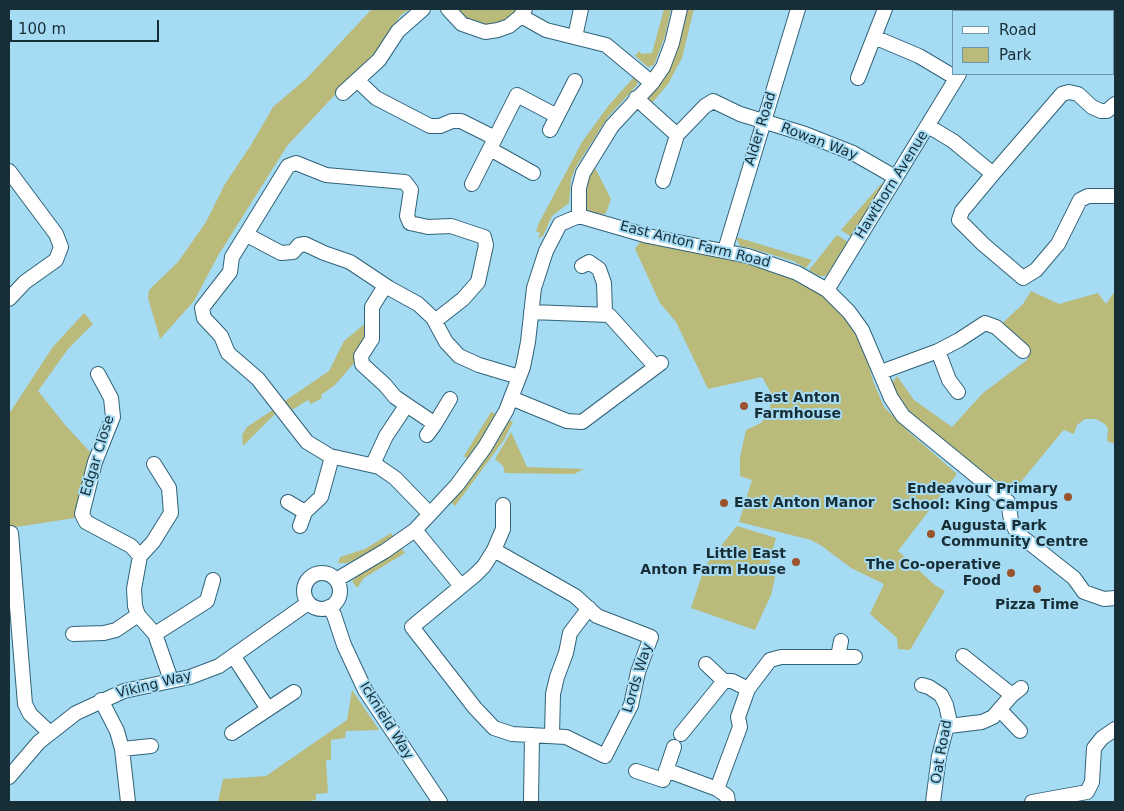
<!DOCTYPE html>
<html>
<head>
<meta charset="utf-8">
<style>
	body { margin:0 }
	#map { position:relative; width:1124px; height:811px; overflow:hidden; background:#a6dbf4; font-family:"DejaVu Sans",sans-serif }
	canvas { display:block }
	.frame { position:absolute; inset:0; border:10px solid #182e37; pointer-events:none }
	.legend { position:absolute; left:952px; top:10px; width:162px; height:65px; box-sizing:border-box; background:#a6dbf4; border:1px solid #6d96a8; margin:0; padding:6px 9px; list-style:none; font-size:15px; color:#182e37 }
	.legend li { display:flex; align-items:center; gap:10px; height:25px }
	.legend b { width:25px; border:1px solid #6d96a8 }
	.scale { position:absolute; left:10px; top:20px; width:149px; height:22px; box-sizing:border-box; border:2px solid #182e37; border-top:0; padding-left:6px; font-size:15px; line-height:18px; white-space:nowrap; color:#182e37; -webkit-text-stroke:4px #a6dbf4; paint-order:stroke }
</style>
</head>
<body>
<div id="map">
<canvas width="1124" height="811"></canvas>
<div class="frame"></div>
<ul class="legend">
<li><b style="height:6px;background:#fff"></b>Road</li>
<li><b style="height:14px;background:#baba7a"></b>Park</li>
</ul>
<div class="scale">100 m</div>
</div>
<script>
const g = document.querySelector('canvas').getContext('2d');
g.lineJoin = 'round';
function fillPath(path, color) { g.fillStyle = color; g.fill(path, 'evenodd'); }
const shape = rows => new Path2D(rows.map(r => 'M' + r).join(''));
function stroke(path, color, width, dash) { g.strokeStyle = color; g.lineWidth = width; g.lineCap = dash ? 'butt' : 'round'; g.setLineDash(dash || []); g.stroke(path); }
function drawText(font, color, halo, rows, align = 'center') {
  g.font = font + ' "DejaVu Sans",sans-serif'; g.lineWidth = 4; g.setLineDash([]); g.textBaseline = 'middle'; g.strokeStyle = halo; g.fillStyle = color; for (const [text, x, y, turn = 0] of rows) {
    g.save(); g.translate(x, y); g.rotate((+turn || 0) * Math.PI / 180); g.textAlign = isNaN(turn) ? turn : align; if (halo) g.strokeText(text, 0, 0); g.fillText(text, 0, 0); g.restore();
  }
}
fillPath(shape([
	[372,9,410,9,401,15,375,52,287,146,219,254,194,301,160,339,148,298,149,290,178,262,206,222,225,184,251,145,273,107,307,78],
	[453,9,521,9,510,21,477,27],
	[664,9,671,9,665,36,654,65,648,67,635,56,639,51,642,54,652,53],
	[687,9,694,9,682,58,668,84,652,103,649,100,649,95,672,64,680,41],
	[634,77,638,82,637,85,608,117,576,167,571,179,569,203,552,216,543,236,538,238,540,233,536,231,539,223,582,142,609,105],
	[594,166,611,199,606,213,601,216,584,208,583,187],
	[881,184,885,187,855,235,850,236,841,230],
	[837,235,848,242,849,247,844,248,836,262,837,266,833,265,826,276,819,276,809,270],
	[736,237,812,260,806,268,793,261,750,248,750,246,748,248,740,246],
	[640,242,738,260,788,277,821,294,847,321,864,349,873,381,884,407,910,433,957,474,898,551,936,586,945,591,910,650,898,649,897,638,870,614,884,584,851,568,822,546,811,540,739,522,752,480,740,476,740,457,746,430,761,423,770,409,771,393,762,377,708,389,676,322,660,303,635,249],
	[1031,291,1059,304,1098,293,1106,304,1115,291,1115,444,1107,441,1108,429,1105,424,1096,419,1085,419,1077,425,1074,434,1064,430,1061,433,1015,489,993,479,912,419,890,386,897,376,914,400,952,427,983,393,1027,360,1029,351,999,326,1023,304],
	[84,313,93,324,68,349,38,391,66,426,92,454,75,518,9,528,9,414,52,348],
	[367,322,369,333,355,353,354,363,335,385,321,395,322,398,311,404,308,400,292,410,285,401,329,371,344,341],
	[274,409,277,412,243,446,242,435,247,427],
	[491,412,498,415,470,461,464,456],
	[506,419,513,422,504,440,455,506,449,500],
	[511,432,527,467,584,469,574,474,505,473,503,466,495,459],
	[737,526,776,538,769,564,777,569,771,595,755,630,691,608,705,566],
	[391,533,395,539,367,555,347,563,338,563,340,557,365,549],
	[400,546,405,553,364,578,357,588,352,581,358,575],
	[352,690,379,730,346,731,345,738,331,740,331,760,326,760,328,793,316,794,316,800,301,802,218,802,223,779,266,776,347,720]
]), '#baba7a');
const minor = shape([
	[448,9,462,24,485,32,498,30,509,26,520,17,525,9],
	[885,9,874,37,919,56,956,78],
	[1016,9,1041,9],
	[1066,9,1069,11],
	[1001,11,1002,9],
	[521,16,546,30,606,45,652,83],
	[575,37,581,9],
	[858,78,874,37],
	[358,81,376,98,430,126,440,126,452,121,461,121,495,138],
	[343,93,379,60,398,31,423,9],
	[636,98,677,135,663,181],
	[928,126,953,141,993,174,962,211,959,220,983,244,1023,278,1036,270,1058,244,1080,200,1088,196,1115,196],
	[550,130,575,81],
	[677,135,705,106,713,101,740,114,805,134,853,153,895,177],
	[490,149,533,173],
	[9,171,56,234,61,247,56,260,25,282,9,299],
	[993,174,1062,94,1069,92,1078,94,1092,107,1101,111,1107,111,1115,104],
	[472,184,517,95,557,116],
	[579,216,579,188,583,173,612,126,652,83,663,67,672,43,680,9],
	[247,235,281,253,293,252,299,245,305,244,324,253,350,262,389,288,418,304,433,318,446,342,459,356,479,365,519,377],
	[725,250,798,9],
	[582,266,589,262,599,269,604,283,605,313],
	[385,286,372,307,372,339,361,356,362,364,385,385,395,397,435,424,450,399],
	[827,290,959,74],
	[531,312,609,315,655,366],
	[938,351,949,380,958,392],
	[881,372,938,351,959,340,985,323,996,327,1023,351],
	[98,374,111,398,113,417,95,462,82,514,86,522,131,546,140,556,134,589,135,606,138,615,155,634,171,680],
	[511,398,567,421,582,422,661,363],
	[427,435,435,424],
	[373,464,386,436,406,406],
	[288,502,305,512],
	[430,514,395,478,379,467,330,456,307,442,258,379,228,353,221,336,204,318,202,308,230,272,232,257,288,166,296,163,326,175,405,182,411,190,407,216,410,223,428,227,451,226,484,237,486,245,478,282,463,299,435,321],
	[300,526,305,512,321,497,332,457],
	[415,530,461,586],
	[11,533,25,704,30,714,49,732],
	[494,550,575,596,597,616,651,637,638,672,631,705,605,756,566,737,512,734,494,728,475,708,412,627,475,575,484,566,494,550],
	[494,550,503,529,503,505],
	[140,556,153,542,171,513,169,488,154,464],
	'304 591a18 18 0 1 1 36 0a18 18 0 1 1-36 0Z',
	[336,580,385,551,415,530,457,485,485,447,506,411,523,367,528,342,534,288,546,251,560,224,579,216,648,236,748,256,797,273,827,290,849,312,862,330,891,398,903,416,1008,502,1011,520,1017,533,1074,578,1084,592,1104,599,1115,598],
	[329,607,334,615,344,645,365,690,440,802],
	[73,634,104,633,116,630,138,615],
	[155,634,207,601,213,580],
	[963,656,1012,695],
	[234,657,268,709],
	[838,657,841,641],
	[706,664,724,681,732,681,748,689],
	[922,685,929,687,941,695,946,705,949,718,939,756,933,802],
	[101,700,117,731,122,749,128,802],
	[1000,710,1020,731],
	[949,726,982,722,993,717,1012,695,1021,688],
	[232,733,294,692],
	[681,734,724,681],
	[552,735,553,694,557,677,566,653,570,633,589,608],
	[122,749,151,746],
	[666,770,717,789],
	[636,771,663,780,674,747],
	[9,777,39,742,76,713,124,691,190,677,219,666,308,603],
	[531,802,532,735],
	[728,802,727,796,717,789,740,727,738,717,748,689,770,660,781,657,855,657],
	[1032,802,1087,792,1092,782,1094,748,1102,738,1115,729]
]);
stroke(minor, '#306379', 16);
stroke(minor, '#fff', 14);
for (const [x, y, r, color] of [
	[744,406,5,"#9a532c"],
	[1068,497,5,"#9a532c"],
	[724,503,5,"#9a532c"],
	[931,534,5,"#9a532c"],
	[796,562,5,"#9a532c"],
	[1011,573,5,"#9a532c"],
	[1037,589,5,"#9a532c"]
]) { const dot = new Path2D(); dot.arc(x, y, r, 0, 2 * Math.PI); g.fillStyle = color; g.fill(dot); stroke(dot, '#a6dbf4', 2); }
drawText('14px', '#182e37', '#a6dbf4', [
	["Alder Road",761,129,-73],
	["Rowan Way",819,142,21],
	["Hawthorn Avenue",892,185,-58],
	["East Anton Farm Road",695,245,14],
	["Edgar Close",98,456,-73],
	["Lords Way",638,678,-73],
	["Viking Way",154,685,-14],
	["Icknield Way",386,721,58],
	["Oat Road",942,752,-80]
]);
drawText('bold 14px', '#182e37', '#a6dbf4', [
	["East Anton",754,398],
	["Farmhouse",754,414],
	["Endeavour Primary",1058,489,"right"],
	["School: King Campus",1058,505,"right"],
	["East Anton Manor",734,503],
	["Augusta Park",941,526],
	["Community Centre",941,542],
	["Little East",786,554,"right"],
	["Anton Farm House",786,570,"right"],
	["The Co-operative",1001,565,"right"],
	["Food",1001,581,"right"],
	["Pizza Time",1037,605,"center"]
], 'left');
</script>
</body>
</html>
